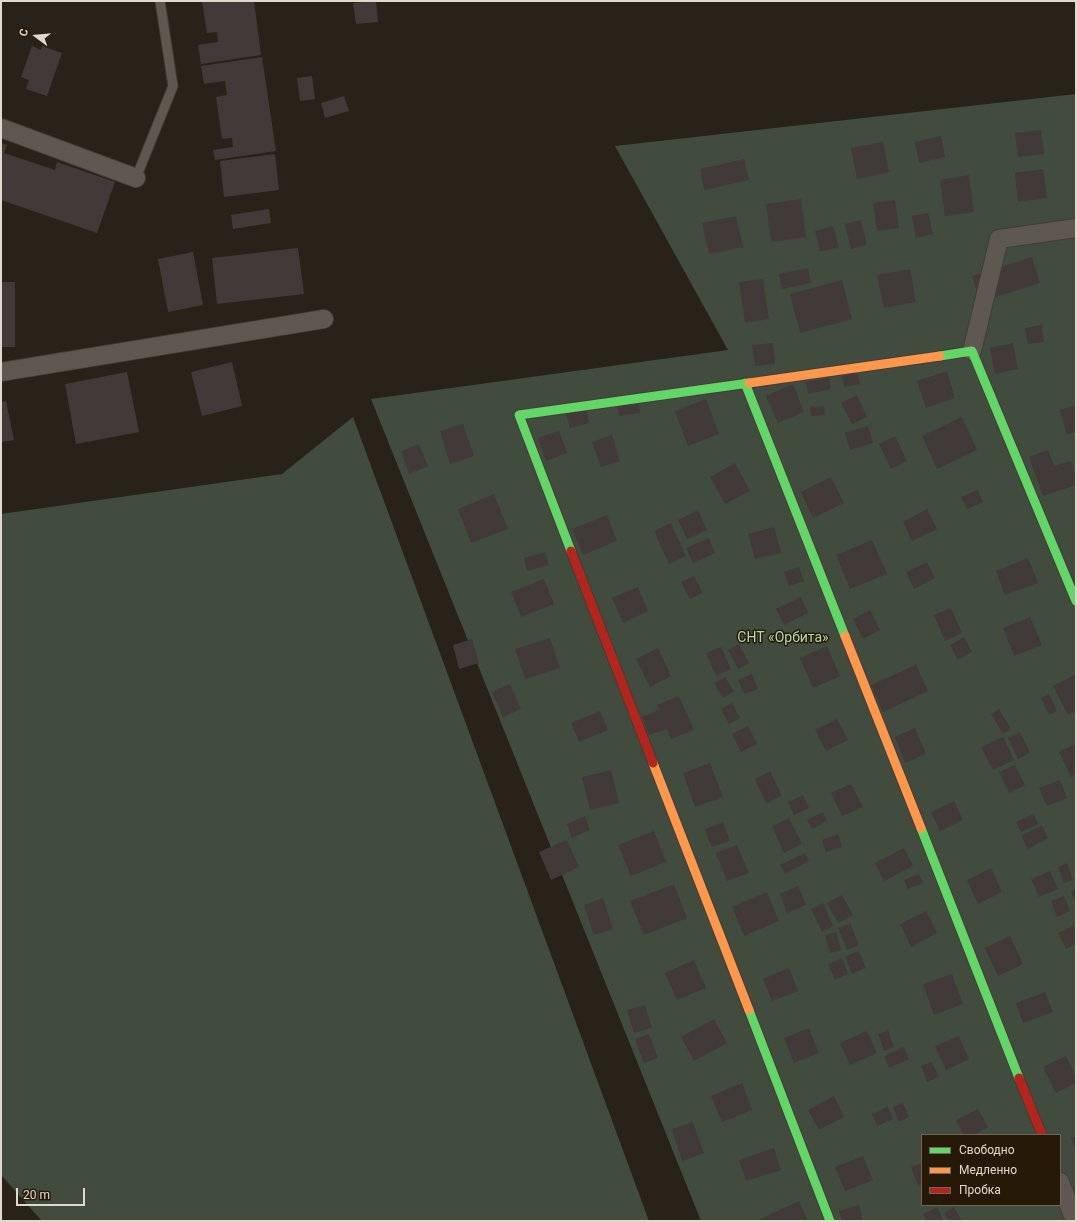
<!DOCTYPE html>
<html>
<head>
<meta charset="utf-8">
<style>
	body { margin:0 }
	#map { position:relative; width:1077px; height:1222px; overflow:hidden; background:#292218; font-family:Roboto,sans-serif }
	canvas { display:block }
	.frame { position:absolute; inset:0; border:2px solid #e2d8cd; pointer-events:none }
	.legend { position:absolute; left:921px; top:1134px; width:140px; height:72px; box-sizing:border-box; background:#271907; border:1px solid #726556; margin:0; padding:5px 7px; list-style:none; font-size:12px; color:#e2d8cd }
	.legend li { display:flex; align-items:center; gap:8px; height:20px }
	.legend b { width:20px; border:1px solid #726556 }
	.north { position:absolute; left:16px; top:16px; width:40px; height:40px; -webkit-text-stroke:3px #271907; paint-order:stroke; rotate:286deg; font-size:11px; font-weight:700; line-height:16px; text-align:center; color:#e2d8cd }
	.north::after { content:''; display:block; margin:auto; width:14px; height:18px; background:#e2d8cd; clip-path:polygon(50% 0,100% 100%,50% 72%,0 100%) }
	.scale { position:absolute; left:16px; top:1188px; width:69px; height:18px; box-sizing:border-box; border:2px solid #e2d8cd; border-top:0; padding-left:5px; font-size:12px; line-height:14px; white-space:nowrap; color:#e2d8cd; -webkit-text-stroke:3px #271907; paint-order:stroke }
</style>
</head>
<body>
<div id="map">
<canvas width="1077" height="1222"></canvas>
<div class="frame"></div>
<ul class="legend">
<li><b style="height:5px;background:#63d668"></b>Свободно</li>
<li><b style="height:5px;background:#ff974d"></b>Медленно</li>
<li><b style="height:5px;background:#b3261e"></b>Пробка</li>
</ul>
<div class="north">С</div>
<div class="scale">20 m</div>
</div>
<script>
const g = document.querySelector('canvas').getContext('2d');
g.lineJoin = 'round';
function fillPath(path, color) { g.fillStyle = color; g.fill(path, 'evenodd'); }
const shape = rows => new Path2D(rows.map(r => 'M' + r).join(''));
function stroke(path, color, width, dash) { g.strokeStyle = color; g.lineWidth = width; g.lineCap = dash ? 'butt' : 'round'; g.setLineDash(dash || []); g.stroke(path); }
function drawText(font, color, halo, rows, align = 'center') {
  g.font = font + ' Roboto,sans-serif'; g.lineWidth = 3; g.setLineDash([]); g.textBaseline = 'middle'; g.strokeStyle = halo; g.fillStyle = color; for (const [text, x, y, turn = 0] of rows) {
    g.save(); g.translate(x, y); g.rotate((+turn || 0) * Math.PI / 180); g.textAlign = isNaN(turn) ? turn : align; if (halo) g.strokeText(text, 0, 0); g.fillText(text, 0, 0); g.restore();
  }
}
fillPath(shape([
	[1076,94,1076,1221,701,1221,371,399,728,350,615,146],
	[922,1135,1060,1135,1060,1205,922,1205],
	[353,417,649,1221,42,1221,1,1175,1,514,282,474]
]), '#414c3f');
fillPath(shape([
	[202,1,254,1,261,55,201,64,198,45,218,42,217,32,207,33],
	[376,1,378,22,356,24,353,3],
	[32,46,41,50,42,46,62,53,47,96,26,89,29,80,21,77],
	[262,57,276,151,215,160,213,150,233,147,232,138,222,139,216,97,227,95,225,81,204,84,201,66],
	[312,76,315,99,300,101,297,78],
	[344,96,349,111,325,118,321,103],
	[1041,130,1044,154,1018,157,1015,133],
	[941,136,945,157,919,163,915,142],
	[883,142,889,172,857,179,851,148],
	[1,143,7,145,4,153,55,170,57,162,115,182,97,233,1,200],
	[275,154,279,190,224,197,220,161],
	[744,159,749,180,704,190,700,169],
	[1043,169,1047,198,1018,202,1015,173],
	[969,175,974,212,945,216,940,180],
	[801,199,806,237,771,242,766,204],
	[895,200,899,228,877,231,873,203],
	[269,209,271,223,233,229,231,215],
	[928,213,933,234,916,238,912,216],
	[736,216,743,247,709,254,702,223],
	[861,220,867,245,851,249,845,224],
	[833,226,839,247,820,252,815,231],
	[298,248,304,294,217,304,212,258],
	[193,252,203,305,168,312,158,259],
	[1032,257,1040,283,980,302,972,276],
	[808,268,811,283,782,289,779,274],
	[910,269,916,302,884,308,877,275],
	[763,279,769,319,745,323,739,282],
	[842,280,852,319,800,333,790,294],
	[1,282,15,282,15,347,1,347],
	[1042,325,1044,342,1028,344,1025,328],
	[773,343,775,364,755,366,752,345],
	[1013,343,1018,369,995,374,990,348],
	[232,362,242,406,202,416,191,372],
	[947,371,955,398,926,408,917,381],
	[127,372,139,432,76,444,65,384],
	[858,374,860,384,844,387,842,376],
	[829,378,831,389,808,394,805,382],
	[793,384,804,412,778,423,766,396],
	[857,395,867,417,852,424,841,403],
	[706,399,719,434,688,446,675,411],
	[6,401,14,440,1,442,1,402],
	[638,401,640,413,619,416,617,405],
	[1076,405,1076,432,1067,435,1060,410],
	[824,406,825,415,811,416,810,407],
	[586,408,589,423,570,428,566,413],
	[962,417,977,450,937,469,922,436],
	[463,424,474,456,450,464,440,431],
	[868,426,873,443,850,450,845,433],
	[559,431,567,453,546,461,538,438],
	[612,435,620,461,601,467,592,442],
	[895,436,907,461,891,469,879,444],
	[419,444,428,466,409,474,401,451],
	[1048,450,1054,466,1071,461,1076,477,1076,485,1043,496,1029,457],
	[735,463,750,491,725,504,710,477],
	[831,477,844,503,813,518,801,492],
	[978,490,983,502,967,509,961,497],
	[494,494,508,529,471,543,458,509],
	[927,509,937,529,912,541,903,522],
	[698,510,707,530,687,539,678,520],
	[607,515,617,541,583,555,572,529],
	[671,523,686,556,669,564,654,531],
	[774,527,781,553,755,559,748,534],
	[709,538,715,553,693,563,686,548],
	[872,540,887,574,850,589,836,555],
	[545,552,549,565,527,571,524,558],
	[1028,558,1038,583,1005,595,996,571],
	[927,562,935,578,914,589,906,572],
	[799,567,804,581,789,586,784,572],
	[694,576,703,593,690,599,681,582],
	[544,579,554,604,521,617,511,592],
	[638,587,648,611,623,623,612,598],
	[801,597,808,613,784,625,776,609],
	[951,608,962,633,945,641,934,615],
	[870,610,880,630,863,639,853,619],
	[1030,617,1042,645,1014,656,1003,628],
	[964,637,972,652,958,660,950,645],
	[550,638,560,668,525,679,515,649],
	[472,639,479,663,459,669,453,645],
	[739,644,749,663,738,669,728,650],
	[827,646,840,676,813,688,800,658],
	[721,647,731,669,716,676,706,653],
	[658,648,671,676,650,687,636,659],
	[916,665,928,691,883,712,871,685],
	[752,674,758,689,744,694,738,680],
	[1076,674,1076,711,1068,715,1053,686],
	[725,677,734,691,723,698,714,683],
	[510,684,521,709,503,717,492,692],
	[1049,694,1057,711,1049,715,1041,698],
	[679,696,694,730,671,739,667,729,649,735,642,717,659,710,657,705],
	[732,703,740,718,729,724,721,709],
	[999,709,1011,729,1003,734,991,714],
	[600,711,608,730,579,742,571,723],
	[837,719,848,740,826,751,815,730],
	[748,726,757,744,741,752,732,734],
	[915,728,926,754,905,763,895,737],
	[1020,732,1030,753,1018,759,1008,738],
	[1003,737,1014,760,993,770,981,747],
	[1076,744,1076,774,1071,777,1059,752],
	[710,763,723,797,695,807,683,773],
	[1015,765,1025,785,1009,793,999,772],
	[611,770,619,803,590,810,582,777],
	[770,771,782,796,766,803,755,779],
	[1060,780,1067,798,1047,806,1039,788],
	[851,784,863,807,842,816,831,793],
	[803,795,809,808,794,815,788,802],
	[954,801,963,820,940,831,931,812],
	[823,812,827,821,812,829,807,820],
	[1034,814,1038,824,1021,832,1016,822],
	[585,816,590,830,572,838,567,824],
	[789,818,802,844,784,853,772,826],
	[723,822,730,841,711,847,705,829],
	[1042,825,1048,838,1028,849,1021,836],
	[654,831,666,862,631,876,618,845],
	[838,834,842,847,826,852,822,840],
	[567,840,579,867,551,880,539,852],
	[737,845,749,873,727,881,716,853],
	[904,848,913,866,884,881,875,863],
	[805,853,809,861,785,874,780,865],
	[1067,863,1073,880,1064,883,1058,867],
	[991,868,1002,892,978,904,967,880],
	[1050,871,1058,889,1039,897,1031,879],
	[919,874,923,883,908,889,904,880],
	[674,884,687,918,644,935,630,901],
	[798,886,806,905,787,913,780,894],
	[1076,890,1076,905,1071,891],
	[767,892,779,921,744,936,732,907],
	[842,895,853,915,838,923,827,903],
	[1064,896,1070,911,1057,917,1051,901],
	[603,898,613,929,594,935,584,905],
	[823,903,833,926,822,932,811,909],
	[926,911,937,933,911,947,900,924],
	[850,923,859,945,847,950,838,928],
	[1073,926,1076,932,1076,944,1066,949,1058,933],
	[836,932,841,950,830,953,825,935],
	[1010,936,1023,964,998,976,985,948],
	[859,951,866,968,852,974,845,957],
	[842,958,848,974,835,980,828,964],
	[694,960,706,988,677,1000,665,973],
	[789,968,798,991,772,1001,763,979],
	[952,974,963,1004,934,1015,923,984],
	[1045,992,1053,1012,1023,1023,1016,1003],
	[645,1005,652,1028,634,1033,627,1010],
	[714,1019,727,1043,694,1061,681,1037],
	[809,1028,819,1053,794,1063,784,1038],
	[888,1030,894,1047,884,1051,878,1034],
	[867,1031,877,1053,850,1065,840,1043],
	[649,1034,658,1058,644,1063,635,1039],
	[959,1036,969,1059,946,1070,935,1046],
	[904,1047,909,1059,889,1068,884,1056],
	[1066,1056,1076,1077,1076,1083,1056,1093,1043,1067],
	[932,1062,939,1077,927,1082,921,1066],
	[742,1083,752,1110,722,1122,711,1096],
	[834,1096,844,1117,819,1130,808,1110],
	[903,1103,909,1117,899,1122,893,1107],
	[888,1107,893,1119,877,1126,872,1114],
	[978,1109,988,1127,973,1135,964,1135,956,1120],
	[693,1122,704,1153,682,1161,672,1129],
	[1076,1136,1076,1151,1071,1138],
	[774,1148,781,1170,746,1181,739,1160],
	[863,1156,873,1180,845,1191,835,1167],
	[922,1163,922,1184,918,1186,911,1167],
	[799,1201,808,1221,760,1221,760,1219],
	[859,1205,863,1221,842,1221,839,1211],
	[937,1207,944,1221,926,1221,923,1214],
	[954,1207,962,1221,949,1221,944,1213]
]), '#423a38');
const lane = shape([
	[136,178,173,86,160,1]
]);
const street = shape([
	[1,128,136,178],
	[972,351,999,239,1076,228],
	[1,372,324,319],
	[1060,1182,1075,1221]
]);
const fast = shape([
	[940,356,972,351,1076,601],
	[745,383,845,636],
	[571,551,519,415,749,383],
	[921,828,1019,1078],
	[749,1010,830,1221]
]);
const slow = shape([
	[749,383,940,356],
	[845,636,921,828],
	[653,763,749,1010]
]);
const jam = shape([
	[571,551,653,763],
	[1019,1078,1042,1135]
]);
stroke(lane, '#443d35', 11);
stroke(street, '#443d35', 20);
stroke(fast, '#443d35', 11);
stroke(slow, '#443d35', 11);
stroke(jam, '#443d35', 11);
stroke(lane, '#5f5850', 9);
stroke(street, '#5f5850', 18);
stroke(fast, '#63d668', 9);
stroke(slow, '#ff974d', 9);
stroke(jam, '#b3261e', 9);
drawText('14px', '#b1dcb2', '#271907', [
	["СНТ «Орбита»",783,638]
]);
</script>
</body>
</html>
